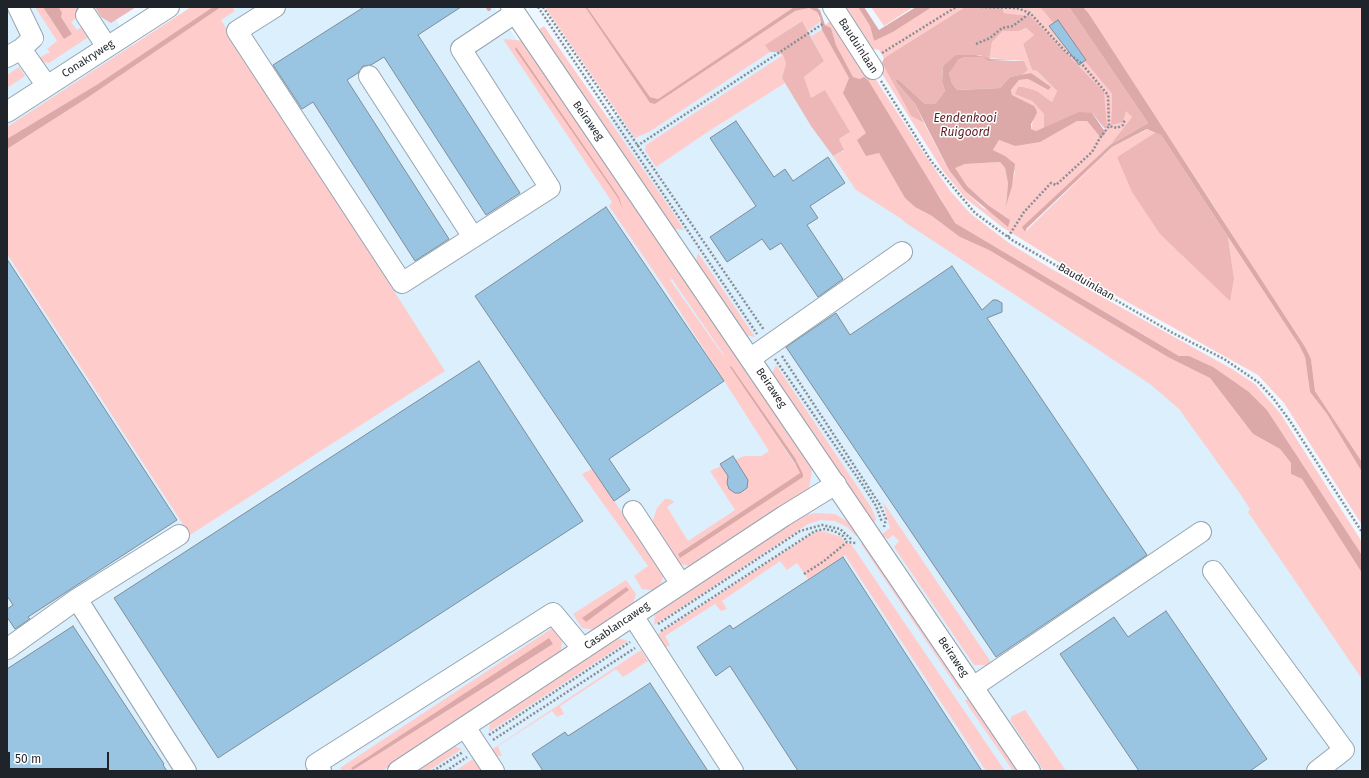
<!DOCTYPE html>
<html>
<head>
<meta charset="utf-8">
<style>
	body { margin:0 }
	#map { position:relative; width:1369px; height:778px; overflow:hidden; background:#edf7ff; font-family:"Fira Sans",sans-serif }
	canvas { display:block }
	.frame { position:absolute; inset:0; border:8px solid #1e2429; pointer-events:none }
	.scale { position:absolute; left:8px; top:752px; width:101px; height:18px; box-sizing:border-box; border:2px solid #1e2429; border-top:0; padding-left:5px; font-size:12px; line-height:14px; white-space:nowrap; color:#1e2429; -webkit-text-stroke:3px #fff; paint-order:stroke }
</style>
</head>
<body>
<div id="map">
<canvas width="1369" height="778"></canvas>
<div class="frame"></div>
<div class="scale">50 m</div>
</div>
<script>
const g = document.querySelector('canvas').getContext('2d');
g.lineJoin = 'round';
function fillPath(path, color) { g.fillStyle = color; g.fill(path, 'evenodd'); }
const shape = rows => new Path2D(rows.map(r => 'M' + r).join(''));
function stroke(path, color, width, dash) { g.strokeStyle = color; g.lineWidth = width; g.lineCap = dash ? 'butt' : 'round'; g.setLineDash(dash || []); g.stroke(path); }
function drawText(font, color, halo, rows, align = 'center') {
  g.font = font + ' "Fira Sans",sans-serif'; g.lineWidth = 3; g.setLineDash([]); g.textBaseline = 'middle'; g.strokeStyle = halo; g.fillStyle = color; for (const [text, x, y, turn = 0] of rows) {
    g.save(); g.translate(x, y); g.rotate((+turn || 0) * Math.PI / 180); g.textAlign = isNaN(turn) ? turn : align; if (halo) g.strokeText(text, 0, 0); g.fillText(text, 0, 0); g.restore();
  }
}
fillPath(shape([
	[7,7,108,7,137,53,208,7,494,7,569,114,588,119,645,115,793,7,813,7,901,170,1208,397,1362,635,1362,771,7,771]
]), '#dceffd');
fillPath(shape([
	[35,7,43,7,64,39,72,34,61,17,62,13,59,7,77,7,81,14,71,22,77,30,86,24,93,34,49,63,42,62,39,58,50,52,47,49,57,41],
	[191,7,213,7,98,84,7,139,7,127],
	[221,7,232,7,235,11,221,20,445,371,190,535,7,254,7,149,87,98],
	[545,7,585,7,650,103,655,104,795,11,809,8,817,12,820,22,808,31,801,21,766,45,770,52,649,132,635,138],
	[587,7,794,7,658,99,650,97],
	[839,7,858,7,870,26,874,41,893,32,932,7,965,7,884,58,879,50,867,48],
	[871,7,913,7,884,26],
	[1002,7,1040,7,1112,94,1111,124,1126,110,1132,117,1111,144,1023,227,1025,232,1112,147,1148,129,1156,132,1117,157,1234,278,1228,237,1299,345,1305,357,1310,392,1327,414,1362,472,1362,525,1284,403,1258,375,1081,276,1002,227,965,198,943,171,877,66,882,63,911,116,924,123,949,170,965,191,983,208,1010,220,988,205,967,186,954,168,965,164,1000,162,1005,168,1008,183,1006,204,1015,172,998,153,993,150,999,140,1015,146,1077,121,1087,121,1101,138,1106,133,1105,105,1030,16,1004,13],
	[1083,7,1362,7,1362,462,1315,391,1311,359,1214,206],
	[835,17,923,152,951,192,971,214,1009,243,1050,268,1232,369,1255,384,1280,413,1362,542,1362,555,1267,410,1249,392,1189,356,1179,356,955,223,947,213,943,202,860,79,853,77,848,68,836,45,831,28,825,25],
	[544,26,672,211,684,230,673,229,537,31],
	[1026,28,1034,35,1023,44,1032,70,1037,71,1057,91,1052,102,1037,91,1018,87,1045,114,1044,128,1036,131,1031,129,1034,116,1012,95,1011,90,1019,80,1028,79,1047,90,1050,87,1031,73,1022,75,1028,70,1024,61,989,58,992,42,1003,31,1019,31],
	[822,30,849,78,866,133,857,140,879,153,905,198,915,207,932,216,960,237,989,250,1210,378,1253,434,1280,449,1291,463,1291,474,1302,479,1362,573,1362,679,1248,512,1250,509,1241,495,1179,409,1150,384,906,223,900,218,856,190,833,156,844,151,839,139,849,133,825,90,811,99,804,77,824,61,811,36],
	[503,39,527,41,813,464,809,489,694,566,676,564,654,528,653,520,657,508,665,499,670,499,674,502,667,507,688,541,735,510,710,471,744,456,761,456,769,451,663,285,609,206,612,202],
	[672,279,724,355,723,355,670,280],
	[730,367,803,474,678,556,678,554,800,473,797,467],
	[783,55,786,64,782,78,785,83,709,131,656,167,645,150,646,145],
	[19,67,25,76,7,88,7,75],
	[698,253,755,337,745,335,695,264],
	[776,365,871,507,876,519,873,526,771,376],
	[592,469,664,573,659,591,642,589,634,576,648,566,582,474],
	[883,502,993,665,974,665,894,547,899,541,893,535,888,539,881,535,890,528],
	[816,513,835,514,850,523,861,533,856,536,847,527,835,521,821,520,808,524,654,625,655,611,800,516],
	[819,531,826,532,841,537,846,544,851,544,1005,771,986,771,845,555,808,579,797,563,787,570,780,561,722,601,727,609,721,611,715,604,665,636,670,645,662,649,654,637,810,535],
	[866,540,966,685,959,690,861,544],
	[626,580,636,594,631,609,598,630,582,628,573,614],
	[554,627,563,639,560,654,382,771,342,771,340,768],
	[549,639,553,644,353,770,351,768],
	[614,637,628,641,489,732,490,718],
	[641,650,648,661,623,677,616,669,560,706,564,714,557,717,552,711,498,746,502,756,496,756,491,750],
	[970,696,1022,771,1013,771,965,701],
	[1025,710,1066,771,1044,771,1010,720,1012,716],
	[450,745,462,749,428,771,410,771],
	[476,757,483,768,478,771,455,771]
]), '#fcc');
fillPath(shape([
	[95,7,136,7,111,23,101,17],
	[965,7,1002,7,1004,13,1030,16,1104,92,1107,127,1105,129,1092,113,1057,122,1044,128,1044,114,1032,101,1015,94,1018,87,1023,87,1037,91,1052,102,1057,91,1037,71,1032,70,1023,44,1034,35,1026,28,1019,31,1003,31,992,42,989,61,1024,61,1028,70,1022,75,1010,77,1000,88,957,90,952,83,949,73,953,65,958,60,965,57,983,56,976,55,959,55,943,66,942,82,945,91,935,104,925,104,898,79,895,81,915,104,924,123,911,116,882,63,884,58],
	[1040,7,1069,7,1148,123,1110,145,1132,117,1126,111,1123,122,1111,125,1112,94],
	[802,21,824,61,804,77,811,98,825,90,850,132,839,139,844,150,833,156,811,126,782,78,786,64,783,55,778,52,770,52,765,45],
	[1156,132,1161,135,1228,237,1234,278,1230,301,1160,234,1132,192,1117,157]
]), '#edb7b8');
fillPath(shape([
	[43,7,59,7,62,13,61,17,72,34,64,39],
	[213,7,221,7,87,98,7,149,7,139,98,84],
	[585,7,587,7,650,97,658,99,794,7,816,7,820,10,825,25,831,28,836,45,853,77,860,79,864,77,868,80,955,223,1179,356,1189,356,1213,367,1249,392,1267,410,1362,555,1362,573,1302,479,1291,474,1291,463,1280,449,1253,434,1210,378,1168,357,989,250,960,237,932,216,915,207,905,198,879,153,866,156,857,140,866,133,843,93,849,78,822,30,820,18,817,12,809,8,795,11,655,104,650,103],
	[858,7,864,7,879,30,916,7,932,7,893,32,874,41,870,26],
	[1069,7,1083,7,1089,14,1305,347,1311,359,1315,391,1362,462,1362,472,1327,414,1310,392,1305,357,1299,345,1161,135,1147,129,1112,147,1027,228,1025,232,1022,227,1110,145,1148,123],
	[516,47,619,197,623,210,618,198,515,49],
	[956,55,976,55,991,59,1014,60,989,61,983,57,965,57,958,60,949,73,952,83,957,90,1000,88,1010,77,1031,73,1051,87,1048,90,1028,79,1019,80,1011,90,1012,95,1034,106,1036,109,1037,113,1031,124,1031,129,1036,131,1079,112,1092,113,1106,133,1101,138,1087,121,1077,121,1040,142,1015,146,999,140,993,150,1005,156,1015,164,1012,186,1006,206,1008,183,1005,168,1000,162,965,164,955,168,967,186,988,205,1010,220,1008,227,965,191,949,170,915,104,895,81,898,79,925,104,935,104,945,91,942,82,943,66],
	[731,366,795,458,803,474,803,477,680,558,678,554,800,473,795,463,730,367],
	[626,587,629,590,586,622,582,618],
	[549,638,553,644,353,770,351,768]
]), '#dda8a8');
stroke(shape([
	[488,7,489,9]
]), '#dda8a8', 4);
const building = shape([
	[364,7,461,7,418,35,520,193,486,215,384,57,371,65,363,66,358,73,347,80,449,239,415,261,313,102,302,109,273,65,364,7],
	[1058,20,1086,60,1079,65,1049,26,1058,20],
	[736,121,774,177,785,169,793,181,828,157,845,183,810,206,818,218,807,225,843,279,818,297,781,243,770,250,762,239,727,262,710,237,756,206,710,138,736,121],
	[606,207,724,381,609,459,630,490,614,501,475,296,606,207],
	[7,259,177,520,28,617,30,619,15,629,7,617,7,609,13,605,7,596,7,259],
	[952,266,982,310,993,300,997,300,1002,303,1002,312,987,318,1147,555,996,657,786,347,836,313,850,335,952,266],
	[479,361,583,521,218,758,114,598,479,361],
	[733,456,748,480,747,488,740,493,735,493,729,489,727,483,728,476,720,464,733,456],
	[843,557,946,716,982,771,798,771,730,666,716,676,697,647,730,625,733,629,843,557],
	[1166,611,1267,759,1250,771,1139,771,1060,654,1114,617,1128,637,1166,611],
	[73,626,164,764,163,765,167,771,7,771,7,669,73,626],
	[650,683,708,771,543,771,532,754,565,732,568,736,650,683]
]);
fillPath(building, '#99c4e2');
stroke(building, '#7f8f9a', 1);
const minor = shape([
	[18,7,33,38,21,49],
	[275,7,237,31,402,283,550,188,461,49,515,13],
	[511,7,1030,771],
	[833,7,873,69],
	[86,15,107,47],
	[7,57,21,49,47,86],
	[369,76,473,237],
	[7,112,169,7],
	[751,358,902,252],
	[633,511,681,584],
	[1213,571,1344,750,1317,771],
	[77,599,186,771],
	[633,616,733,771],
	[7,649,77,599,179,535],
	[973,687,1201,532],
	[465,727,494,771],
	[321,771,316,764,553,613,583,649],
	[398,771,784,516,836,484]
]);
stroke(minor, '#95a5b0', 22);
stroke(shape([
	[538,7,757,334],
	[543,7,764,330],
	[981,7,1017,8,1030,13,1066,52,1081,63,1108,95,1109,126,1117,128,1123,125,1125,119],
	[976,44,990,38,1002,28,1013,26,1030,13],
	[882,53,956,7],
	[881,81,931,161,975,213,1012,240,1171,332,1224,359,1258,382,1273,398,1290,421,1362,532],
	[637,146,824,23],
	[1008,237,1024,212,1051,183,1056,185,1092,152,1100,138,1109,126],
	[782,356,880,505,886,519,884,527],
	[775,359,864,487,876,506,882,522],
	[804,574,824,561,847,542,856,543],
	[658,624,800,531,822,525,840,529,852,540],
	[661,631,815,531,825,529,834,531,843,536,847,542],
	[489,735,630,642],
	[493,740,635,648],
	[433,771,463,752],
	[446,771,467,757]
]), '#868e94', 2.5, [2, 2]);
stroke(minor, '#fff', 20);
drawText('11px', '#1e2429', '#fff', [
	["Bauduinlaan",858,46,57],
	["Conakryweg",88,59,-33],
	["Beiraweg",588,121,55],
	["Bauduinlaan",1086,282,30],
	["Beiraweg",771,388,56],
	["Casablancaweg",617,626,-34],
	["Beiraweg",953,657,56]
]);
drawText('italic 12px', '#5b1b22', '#fff', [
	["Eendenkooi",965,119],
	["Ruigoord",965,133]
]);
</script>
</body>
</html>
